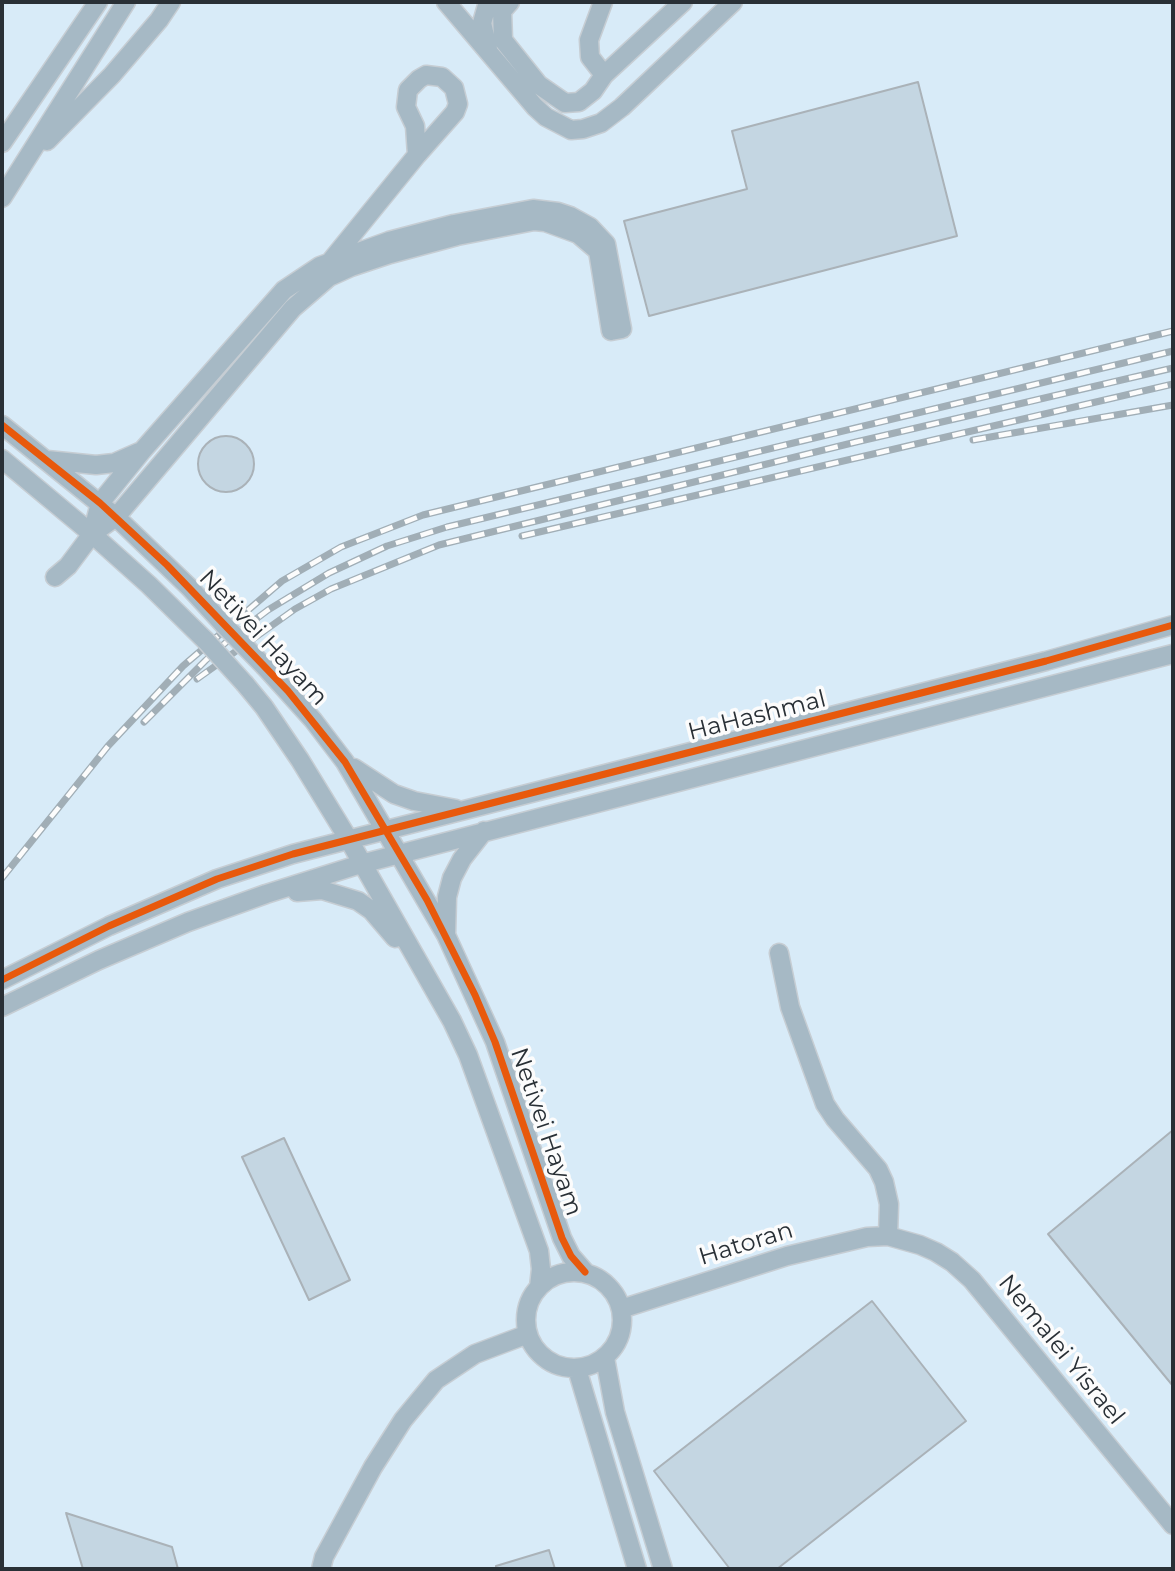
<!DOCTYPE html>
<html>
<head>
<meta charset="utf-8">
<style>
	body { margin:0 }
	#map { position:relative; width:1175px; height:1571px; overflow:hidden; background:#e7f1f7; font-family:Montserrat,sans-serif }
	canvas { display:block }
	.frame { position:absolute; inset:0; border:4px solid #293036; pointer-events:none }
</style>
</head>
<body>
<div id="map">
<canvas width="1175" height="1571"></canvas>
<div class="frame"></div>
</div>
<script>
const g = document.querySelector('canvas').getContext('2d');
g.lineJoin = 'round';
function fillPath(path, color) { g.fillStyle = color; g.fill(path, 'evenodd'); }
const shape = rows => new Path2D(rows.map(r => 'M' + r).join(''));
function stroke(path, color, width, dash) { g.strokeStyle = color; g.lineWidth = width; g.lineCap = dash ? 'butt' : 'round'; g.setLineDash(dash || []); g.stroke(path); }
function drawText(font, color, halo, rows, align = 'center') {
  g.font = font + ' Montserrat,sans-serif'; g.lineWidth = 7; g.setLineDash([]); g.textBaseline = 'middle'; g.strokeStyle = halo; g.fillStyle = color; for (const [text, x, y, turn = 0] of rows) {
    g.save(); g.translate(x, y); g.rotate((+turn || 0) * Math.PI / 180); g.textAlign = isNaN(turn) ? turn : align; if (halo) g.strokeText(text, 0, 0); g.fillText(text, 0, 0); g.restore();
  }
}
fillPath(shape([
	[2,2,1173,2,1173,1569,2,1569]
]), '#d8ebf8');
const building = shape([
	[918,82,957,236,649,316,624,221,747,189,732,131,918,82],
	'198 464a28 28 0 1 1 56 0a28 28 0 1 1-56 0Z',
	[1173,1130,1173,1386,1048,1234,1173,1130],
	[284,1138,350,1280,309,1300,242,1157,284,1138],
	[872,1301,966,1421,777,1569,730,1569,654,1471,872,1301],
	[66,1513,172,1547,178,1569,83,1569,66,1513],
	[549,1550,555,1569,496,1569,496,1566,549,1550]
]);
fillPath(building, '#c4d6e2');
stroke(building, '#aab2b8', 2);
const minor = shape([
	[446,2,535,107,546,117,571,130,583,129,601,123,622,107,733,2],
	[488,2,482,23,488,49],
	[510,2,502,11,503,40,539,85,565,103,579,102,593,91,604,75,590,57,589,40,603,2],
	[604,75,683,2],
	[47,141,112,75,159,20,171,2],
	[2,143,98,2],
	[2,198,126,2],
	[330,262,417,155,455,112,458,104,454,88,442,77,426,75,419,79,408,90,406,107,415,126,417,155],
	[2,425,116,517,189,587,224,625],
	[2,459,92,534,149,585,206,641],
	[47,460,96,465,114,463,139,452],
	[55,577,68,566,92,534,116,517,293,308,329,277,351,267,390,254,457,236,534,221,545,222,578,234,598,251,611,331,622,329,606,244,590,227,570,216,558,212,533,209,454,224,389,241,320,266,284,290,142,451,100,503,92,534],
	[265,667,313,720,345,762,446,935,495,1042,562,1238,571,1256,585,1272],
	[245,684,264,707,300,760,349,840,452,1021,468,1055,539,1251,541,1269,539,1287],
	[354,768,394,794,414,801,456,809],
	[297,892,322,890,358,901,371,910,395,938],
	[446,935,447,897,452,878,462,859,484,831],
	[779,953,790,1007,825,1104,835,1119,878,1169,884,1182,889,1204,888,1236],
	[2,980,109,926,217,879,293,854,1046,661,1173,625],
	[2,1007,99,960,188,922,266,894,361,864,1173,654],
	'526 1320a48 48 0 1 1 96 0a48 48 0 1 1-96 0Z',
	[621,1309,787,1256,867,1237,888,1236,920,1245,936,1252,952,1262,972,1280,1173,1525],
	[605,1358,615,1412,663,1569],
	[577,1369,637,1569],
	[321,1569,324,1557,373,1467,403,1420,436,1380,475,1354,528,1334]
]);
stroke(minor, '#c6cdd3', 21);
stroke(minor, '#a6b9c5', 18);
const rail = shape([
	[973,440,1173,405],
	[522,536,1173,384],
	[197,679,295,609,331,589,439,545,856,442,1173,368],
	[144,722,206,660,232,637,268,610,329,573,387,546,447,527,1173,351],
	[2,878,108,746,183,666,282,581,341,547,423,515,1173,331]
]);
stroke(rail, '#a1aeb6', 7);
stroke(rail, '#fcfcfc', 4.5, [13]);
const minorBridge = shape([
	[224,625,265,667],
	[206,641,245,684]
]);
stroke(minorBridge, '#c6cdd3', 21, []);
stroke(minorBridge, '#a6b9c5', 18);
stroke(shape([
	[2,425,100,503,167,565,288,691,345,762,427,900,475,995,495,1042,562,1238,571,1256,585,1272],
	[2,980,109,926,217,879,293,854,1046,661,1173,625]
]), '#e8590c', 7);
drawText('24px', '#293036', '#fcfcfc', [
	["Netivei Hayam",263,638,47],
	["HaHashmal",757,716,-14],
	["Netivei Hayam",546,1132,71],
	["Hatoran",746,1244,-17],
	["Nemalei Yisrael",1061,1350,51]
]);
</script>
</body>
</html>
